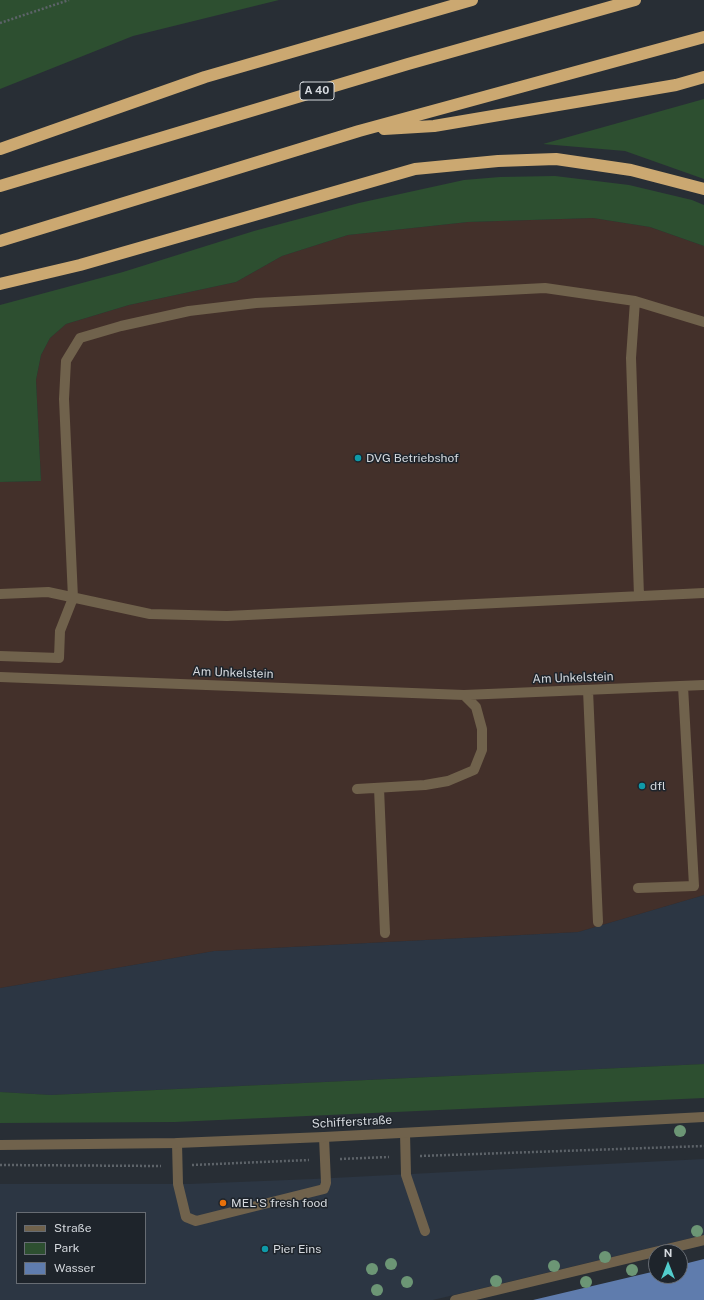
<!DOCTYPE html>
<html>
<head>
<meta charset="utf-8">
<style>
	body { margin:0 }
	#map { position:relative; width:704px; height:1300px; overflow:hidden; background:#282e35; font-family:"Public Sans",sans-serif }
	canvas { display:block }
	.legend { position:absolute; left:16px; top:1212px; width:130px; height:72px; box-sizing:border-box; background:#1e242b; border:1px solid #676c73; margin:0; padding:5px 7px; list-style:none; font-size:12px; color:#d5d9de }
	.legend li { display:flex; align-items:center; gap:8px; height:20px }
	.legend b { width:20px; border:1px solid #676c73 }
	.north { position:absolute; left:648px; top:1244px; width:40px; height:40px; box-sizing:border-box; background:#1e242b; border:1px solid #676c73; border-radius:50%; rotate:0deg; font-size:11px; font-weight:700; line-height:16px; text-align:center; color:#d5d9de }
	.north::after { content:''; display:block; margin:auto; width:14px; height:18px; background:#52cdcc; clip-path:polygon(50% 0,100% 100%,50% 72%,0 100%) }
</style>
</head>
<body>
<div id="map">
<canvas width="704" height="1300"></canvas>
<ul class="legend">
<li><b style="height:5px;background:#70624c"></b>Straße</li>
<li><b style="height:11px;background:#2d4f30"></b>Park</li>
<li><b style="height:11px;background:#5f7cad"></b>Wasser</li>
</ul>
<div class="north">N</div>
</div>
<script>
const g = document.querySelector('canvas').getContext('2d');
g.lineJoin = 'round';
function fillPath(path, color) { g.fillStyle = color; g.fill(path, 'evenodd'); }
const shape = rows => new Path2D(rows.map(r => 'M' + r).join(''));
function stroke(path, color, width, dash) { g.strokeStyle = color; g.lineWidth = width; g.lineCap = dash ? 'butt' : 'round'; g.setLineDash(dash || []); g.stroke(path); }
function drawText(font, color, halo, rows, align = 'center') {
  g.font = font + ' "Public Sans",sans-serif'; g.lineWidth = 3; g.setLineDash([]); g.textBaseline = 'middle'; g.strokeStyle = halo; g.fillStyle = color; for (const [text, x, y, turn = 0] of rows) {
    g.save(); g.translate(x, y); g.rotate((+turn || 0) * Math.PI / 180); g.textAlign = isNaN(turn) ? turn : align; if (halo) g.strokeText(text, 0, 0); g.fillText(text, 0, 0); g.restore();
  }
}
fillPath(shape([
	[704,895,704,1064,51,1095,0,1092,0,988,214,951,578,932],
	[704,1159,704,1235,433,1300,0,1300,0,1184,189,1184,313,1179],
	[17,1213,145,1213,145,1283,17,1283]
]), '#2c3643');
fillPath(shape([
	[593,218,650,227,704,246,704,895,578,932,214,951,0,988,0,482,41,481,36,380,41,355,50,338,66,324,129,305,236,282,282,256,348,235,468,222]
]), '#43302a');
fillPath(shape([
	[0,0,279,0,133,36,0,89],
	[704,99,704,179,625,151,543,144],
	[555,176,629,185,692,200,704,205,704,246,650,227,593,218,468,222,348,235,282,256,236,282,129,305,66,324,50,338,41,355,36,380,41,481,0,482,0,305,123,272,254,231,359,203,464,180,500,177],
	[704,1064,704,1098,175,1122,0,1123,0,1092,51,1095]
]), '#2d4f30');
fillPath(shape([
	[704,1259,704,1300,533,1300,656,1271,656,1276,680,1276,680,1265]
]), '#5f7cad');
stroke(shape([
	[0,23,69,0],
	[420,1156,704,1146],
	[340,1159,389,1157],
	[0,1165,161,1166],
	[192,1165,309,1160]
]), '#5d6369', 2.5, [2, 2]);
stroke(shape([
	[635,301,631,358,639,596],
	[0,594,48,592,150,614,227,616,704,593],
	[0,656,59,658,60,631,73,598,64,399,66,361,80,338,121,326,189,311,256,303,545,288,635,301,704,322],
	[0,677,464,695,476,707,482,729,482,750,474,770,448,781,425,785,357,789],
	[588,690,598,922],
	[464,695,704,685],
	[379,788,385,933],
	[638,888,694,886,683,686],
	[405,1133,406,1175,425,1231],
	[177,1143,178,1184,186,1217,196,1221,324,1189,326,1183,324,1137]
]), '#70624c', 10);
stroke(shape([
	[455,1300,704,1240]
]), '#70624c', 10);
stroke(shape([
	[0,1145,177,1143,324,1137,704,1117]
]), '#70624c', 10);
stroke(shape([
	[384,129,434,126,676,85,704,77],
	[0,149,205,77,472,0],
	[0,186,408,64,635,0],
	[0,241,359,131,704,37],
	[0,284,80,265,415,169,498,161,556,159,631,170,704,189]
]), '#cba871', 12);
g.fillStyle = '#6c9675';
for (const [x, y] of [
	[680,1131],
	[697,1231],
	[605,1257],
	[391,1264],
	[554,1266],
	[372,1269],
	[632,1270],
	[496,1281],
	[407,1282],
	[586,1282],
	[377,1290]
]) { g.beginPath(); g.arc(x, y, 6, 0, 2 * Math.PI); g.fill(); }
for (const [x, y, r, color] of [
	[358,458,4,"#0f9aa8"],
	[642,786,4,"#0f9aa8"],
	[223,1203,4,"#e8710a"],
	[265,1249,4,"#0f9aa8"]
]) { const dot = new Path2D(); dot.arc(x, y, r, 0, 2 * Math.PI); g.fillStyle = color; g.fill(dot); stroke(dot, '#1e242b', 1.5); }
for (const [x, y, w] of [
	[317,91,34]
]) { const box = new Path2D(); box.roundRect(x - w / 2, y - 9, w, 18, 3); g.fillStyle = '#1e242b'; g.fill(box); stroke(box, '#d5d9de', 1); }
drawText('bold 11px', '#d5d9de', null, [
	["A 40",317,91]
]);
drawText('12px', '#d5d9de', '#1e242b', [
	["DVG Betriebshof",366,458],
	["dfl",650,786],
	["MEL'S fresh food",231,1203],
	["Pier Eins",273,1249]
], 'left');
drawText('12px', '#d5d9de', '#1e242b', [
	["Am Unkelstein",233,673,2],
	["Am Unkelstein",573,678,-2],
	["Schifferstraße",352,1122,-3]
]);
</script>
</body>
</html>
